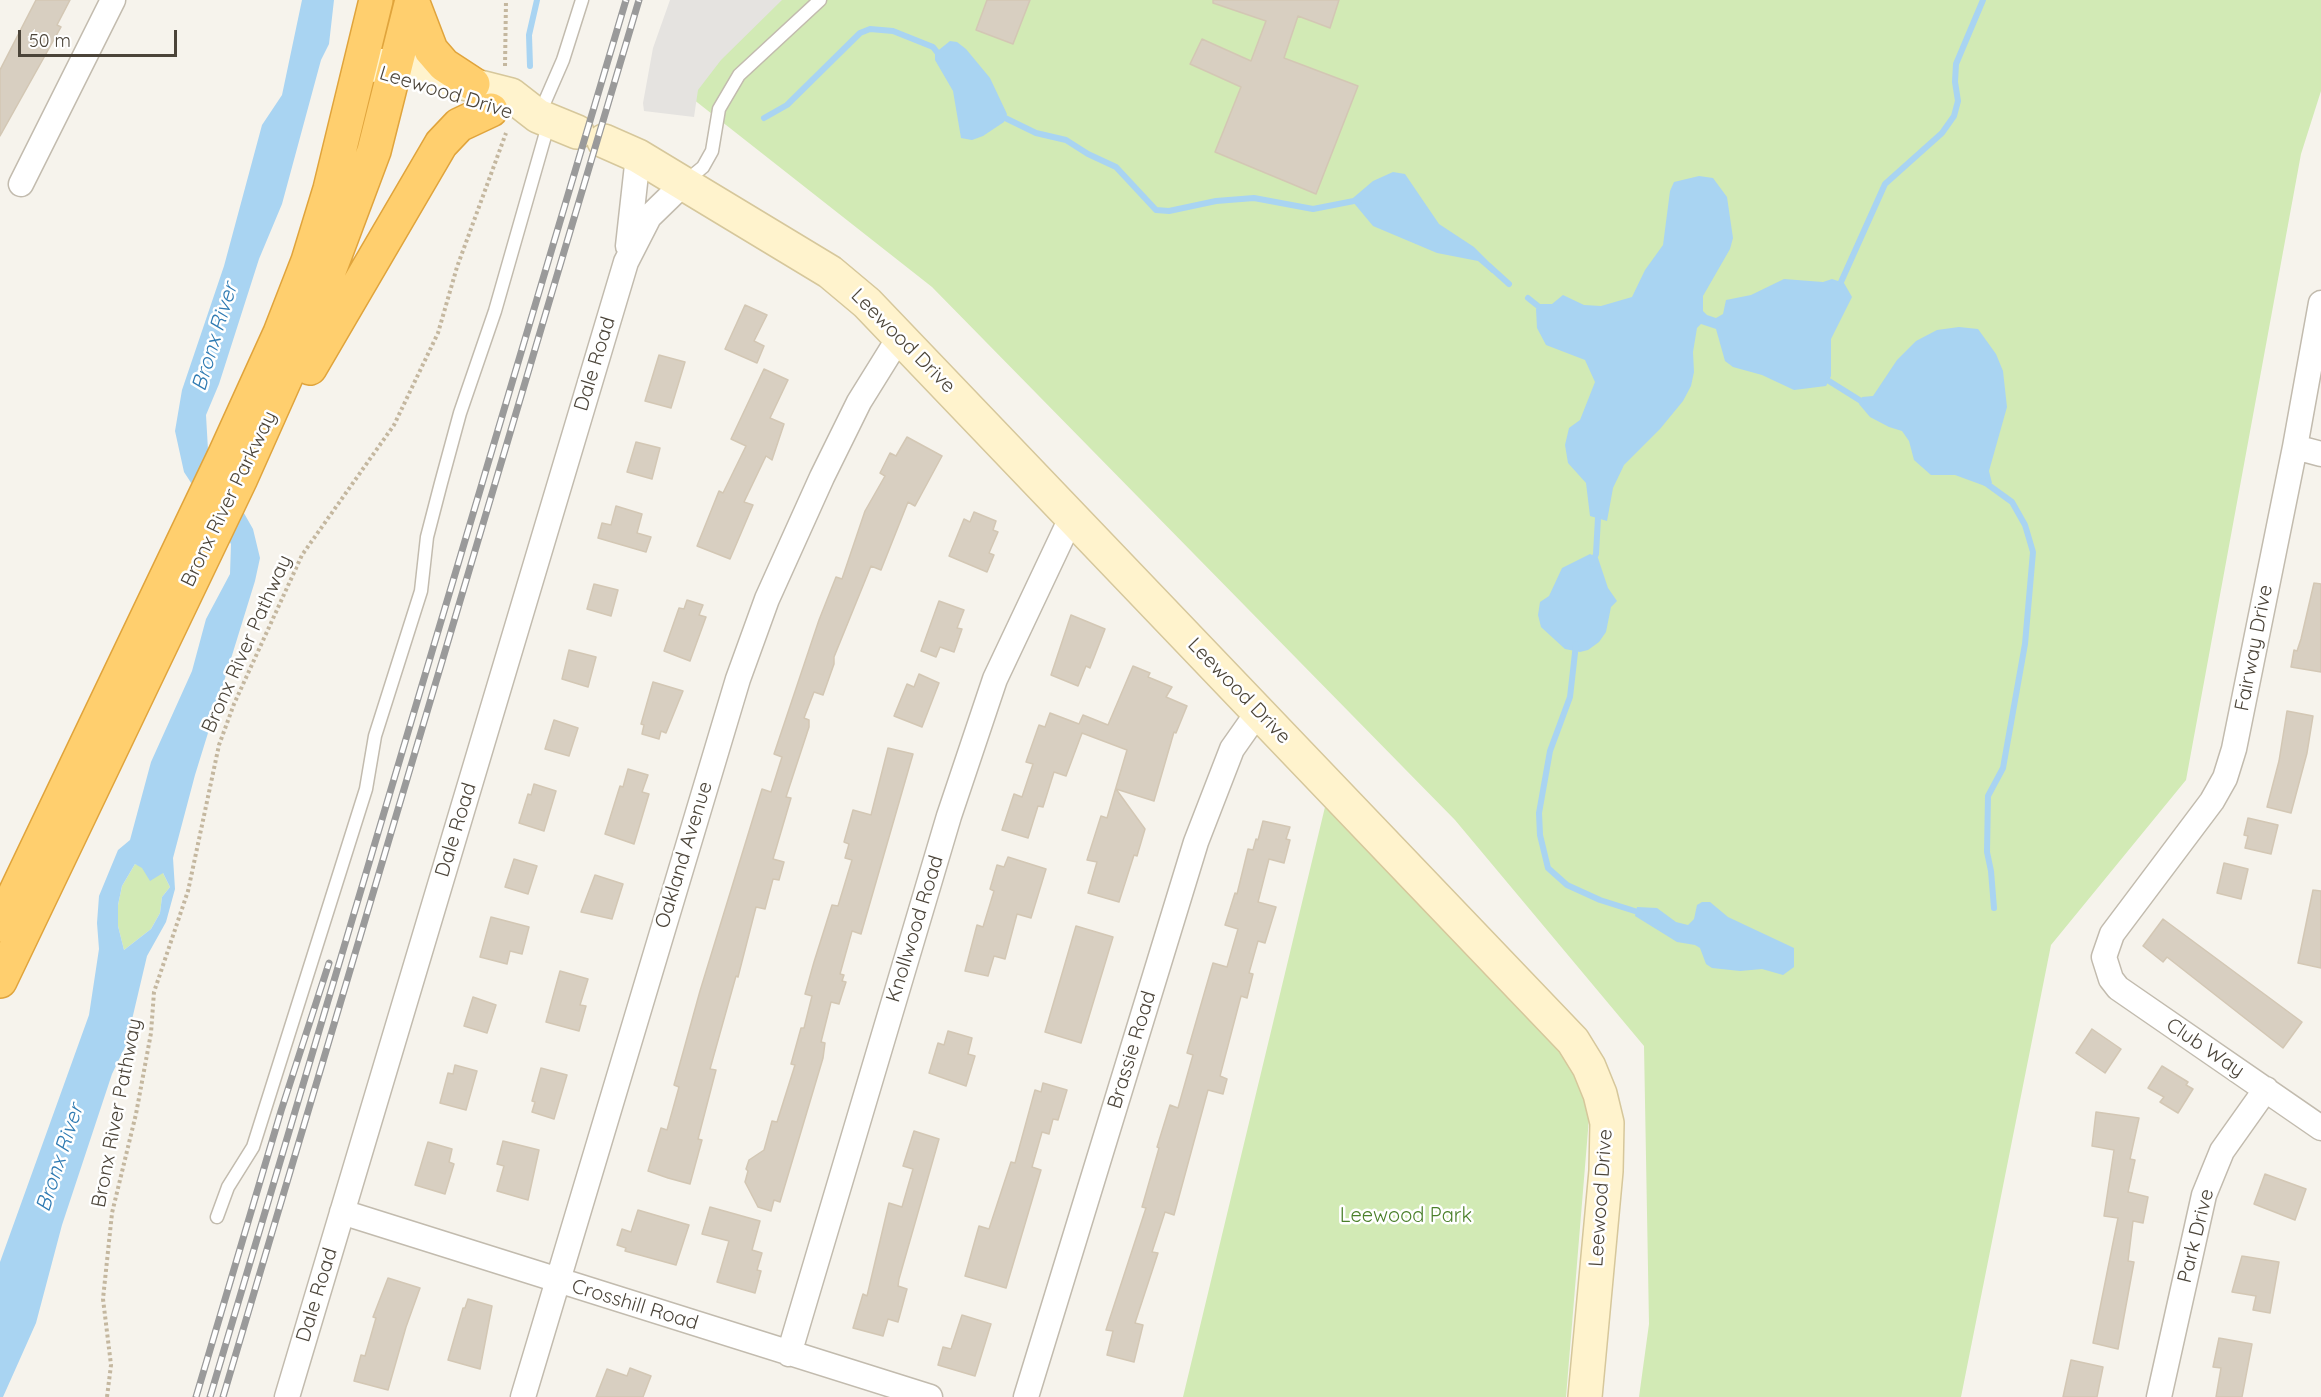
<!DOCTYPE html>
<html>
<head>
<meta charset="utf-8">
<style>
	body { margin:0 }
	#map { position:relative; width:2321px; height:1397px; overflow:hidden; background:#f6f3ec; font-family:Quicksand,sans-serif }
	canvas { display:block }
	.scale { position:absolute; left:18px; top:30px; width:159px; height:27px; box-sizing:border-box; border:3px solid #4b4439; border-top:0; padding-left:8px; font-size:18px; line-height:21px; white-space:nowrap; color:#4b4439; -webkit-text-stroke:4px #fff; paint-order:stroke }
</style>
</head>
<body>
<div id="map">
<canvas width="2321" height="1397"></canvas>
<div class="scale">50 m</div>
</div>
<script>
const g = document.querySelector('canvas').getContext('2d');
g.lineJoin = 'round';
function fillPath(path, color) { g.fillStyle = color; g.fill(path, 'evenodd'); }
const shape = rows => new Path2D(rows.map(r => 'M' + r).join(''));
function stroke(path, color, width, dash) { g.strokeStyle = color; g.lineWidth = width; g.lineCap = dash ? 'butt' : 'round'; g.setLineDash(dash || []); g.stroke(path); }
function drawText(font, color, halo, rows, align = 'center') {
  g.font = font + ' Quicksand,sans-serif'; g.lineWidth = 5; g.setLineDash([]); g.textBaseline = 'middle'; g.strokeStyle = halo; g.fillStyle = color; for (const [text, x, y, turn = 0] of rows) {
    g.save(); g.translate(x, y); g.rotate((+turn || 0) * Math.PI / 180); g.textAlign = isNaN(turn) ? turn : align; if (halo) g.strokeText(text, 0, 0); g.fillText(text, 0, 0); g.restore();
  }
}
fillPath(shape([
	[706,0,2321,0,2321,91,2301,154,2186,780,2051,945,1961,1397,1639,1397,1649,1324,1644,1046,1455,820,932,287,679,88],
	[1325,807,1555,1040,1590,1106,1566,1397,1183,1397],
	[135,864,163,873,170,887,162,897,160,913,151,929,124,950,118,926,118,905,122,886]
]), '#d2eab5');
fillPath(shape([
	[670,0,782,0,721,60,698,90,694,117,644,111,643,103,653,48]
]), '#e5e3e0');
fillPath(shape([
	[302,0,334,0,329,44,321,60,282,204,259,259,219,384,206,415,208,450,253,529,260,558,255,581,195,775,173,858,175,889,166,922,147,956,126,1045,112,1074,62,1225,36,1323,3,1397,0,1397,0,1262,89,1015,99,949,97,923,99,896,118,850,130,840,151,762,192,671,206,619,230,574,231,544,184,472,175,431,182,390,224,266,262,125,282,95],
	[135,864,142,868,150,881,163,873,170,887,162,897,160,913,151,929,124,950,118,926,118,905,122,886],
	[950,41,957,42,966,49,990,78,1007,114,1004,122,983,136,972,140,961,138,953,91,935,60,935,53],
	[1393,172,1405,174,1439,224,1474,247,1497,270,1492,273,1478,261,1437,253,1373,226,1353,202,1353,198,1373,181],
	[1699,176,1713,178,1727,197,1733,238,1730,249,1703,296,1703,311,1707,315,1716,318,1723,314,1726,300,1751,295,1784,279,1823,282,1832,279,1844,283,1852,297,1831,339,1831,376,1826,386,1794,390,1762,375,1733,367,1725,361,1716,329,1701,324,1697,328,1693,352,1694,372,1691,386,1683,401,1660,429,1624,465,1613,488,1607,521,1590,516,1586,483,1568,463,1565,445,1569,428,1580,420,1595,382,1585,360,1546,345,1537,328,1536,309,1540,304,1552,304,1563,295,1584,305,1601,306,1632,297,1645,270,1663,245,1670,191,1674,182],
	[1959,327,1978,329,1996,354,2003,371,2007,407,1989,471,1992,483,1985,486,1955,475,1931,475,1914,460,1909,441,1902,431,1889,427,1870,417,1859,404,1862,397,1873,396,1897,360,1916,341,1937,330],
	[1590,554,1598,558,1608,588,1617,601,1611,607,1606,632,1599,642,1588,650,1580,652,1565,649,1541,627,1538,615,1540,602,1549,596,1562,568],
	[1702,902,1710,902,1728,917,1794,948,1794,967,1783,975,1762,969,1740,971,1712,968,1706,964,1700,948,1695,945,1677,942,1635,916,1637,907,1657,908,1676,922,1688,925,1694,919,1697,905]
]), '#a9d4f2');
stroke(shape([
	[530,66,529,35,537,0],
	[999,115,1036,133,1066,140,1088,154,1116,167,1156,210,1169,211,1216,201,1254,198,1313,209,1359,200],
	[764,118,787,105,860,33,870,29,893,31,933,47,940,56],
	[1489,266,1509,284],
	[1841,282,1885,184,1942,133,1954,116,1958,101,1955,82,1956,64,1983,0],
	[1528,298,1538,306],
	[1829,381,1861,401],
	[1983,481,2012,502,2025,525,2033,552,2025,644,2003,768,1988,796,1987,852,1991,871,1994,908],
	[1592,564,1596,554,1598,518],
	[1576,644,1570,697,1550,751,1539,813,1540,835,1548,868,1567,885,1600,900,1641,913]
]), '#a9d4f2', 6);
const building = shape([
	[36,0,70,0,57,25,61,27,0,136,0,70,36,0],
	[987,0,1030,0,1013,44,976,30,987,0],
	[1213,0,1339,0,1330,28,1298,16,1284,58,1358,86,1316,194,1215,152,1241,87,1190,64,1202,39,1251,61,1266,21,1213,3,1213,0],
	[745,305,767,315,754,341,764,346,757,363,725,349,745,305],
	[659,355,685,362,671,408,645,401,659,355],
	[764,369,788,380,770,418,784,424,772,460,766,456,744,502,753,505,730,559,697,546,719,491,723,493,746,446,731,439,764,369],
	[907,437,942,456,915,506,908,502,881,570,871,566,834,657,834,664,823,695,814,692,804,718,809,720,809,727,786,797,791,798,773,859,784,862,779,880,773,879,765,909,756,907,738,977,736,976,710,1069,716,1070,698,1139,702,1140,690,1184,668,1178,648,1171,661,1128,667,1130,679,1087,674,1085,700,991,762,789,771,792,782,757,774,754,819,620,836,577,842,579,865,511,885,476,880,473,890,453,896,456,907,437],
	[636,442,660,448,652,479,627,472,636,442],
	[616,506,642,514,637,533,651,537,646,552,598,538,602,523,611,525,616,506],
	[974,512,996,521,993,530,998,532,989,553,994,555,987,572,949,556,964,519,970,522,974,512],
	[2314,583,2321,584,2321,672,2291,667,2294,650,2297,651,2301,639,2314,583],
	[594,584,618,590,611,616,587,609,594,584],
	[687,600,703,605,699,615,706,617,690,661,664,651,679,608,684,609,687,600],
	[939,601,964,610,957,628,962,629,954,652,940,647,936,657,921,651,939,601],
	[1071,615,1105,629,1090,668,1086,666,1078,686,1051,675,1071,615],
	[569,650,596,657,588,687,562,679,569,650],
	[1133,666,1150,673,1148,677,1172,687,1166,697,1187,706,1176,733,1174,732,1154,801,1116,789,1145,829,1137,856,1134,855,1119,902,1088,893,1097,862,1087,860,1101,816,1107,818,1127,750,1082,733,1066,776,1054,772,1043,807,1038,806,1028,838,1002,830,1014,794,1022,797,1033,764,1026,762,1039,725,1045,727,1050,713,1079,724,1083,715,1108,725,1133,666],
	[919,674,939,683,922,727,894,716,907,684,914,687,919,674],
	[653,682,683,691,666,733,661,731,659,739,642,734,644,725,641,724,653,682],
	[2287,711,2313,716,2307,753,2291,813,2267,807,2279,761,2287,711],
	[554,720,578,728,569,756,545,749,554,720],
	[888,748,913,754,861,934,852,931,840,974,844,975,842,981,846,982,839,1004,831,1002,821,1042,825,1043,823,1058,780,1202,774,1200,771,1211,758,1207,745,1182,748,1171,746,1169,749,1160,764,1150,772,1121,777,1122,795,1065,791,1064,801,1028,804,1028,812,996,805,994,814,962,832,905,838,906,852,860,845,858,849,844,844,842,853,810,871,815,888,748],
	[628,769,648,775,642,792,649,794,634,844,605,834,620,786,623,787,628,769],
	[534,784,556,791,544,831,519,823,528,794,531,795,534,784],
	[2248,818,2278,825,2271,854,2245,848,2248,836,2244,835,2248,818],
	[1263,821,1290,827,1286,839,1290,840,1284,863,1269,859,1258,902,1276,907,1265,943,1258,941,1249,973,1253,974,1247,998,1241,996,1220,1076,1227,1079,1223,1094,1208,1090,1174,1215,1165,1212,1152,1252,1158,1253,1135,1323,1143,1325,1134,1362,1107,1355,1113,1331,1106,1330,1146,1208,1142,1207,1159,1148,1157,1147,1170,1105,1178,1108,1193,1055,1187,1053,1213,963,1227,967,1238,929,1225,925,1235,893,1237,894,1248,849,1253,850,1256,839,1258,840,1263,821],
	[1008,857,1046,869,1031,918,1017,914,1005,959,994,956,988,976,965,971,977,925,983,927,994,891,990,889,997,865,1004,867,1008,857],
	[514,859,537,866,528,894,505,887,514,859],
	[2224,863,2248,869,2241,899,2217,893,2224,863],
	[595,875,623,884,612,919,581,912,595,875],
	[2313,890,2321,891,2321,968,2298,963,2313,890],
	[491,917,529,927,522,954,510,951,507,964,480,957,491,917],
	[2163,919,2302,1022,2283,1048,2167,957,2163,962,2143,946,2163,919],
	[1076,926,1113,937,1081,1043,1045,1032,1076,926],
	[560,971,588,979,580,1005,586,1006,579,1031,546,1022,560,971],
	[473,997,496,1005,487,1033,464,1026,473,997],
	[2092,1029,2121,1049,2105,1073,2076,1053,2092,1029],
	[948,1031,972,1038,968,1054,975,1056,966,1086,929,1073,938,1043,944,1045,948,1031],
	[455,1065,477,1071,466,1110,440,1103,448,1073,453,1074,455,1065],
	[2162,1066,2188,1082,2186,1085,2193,1089,2178,1113,2160,1102,2164,1097,2148,1088,2162,1066],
	[541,1068,567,1075,554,1119,532,1112,535,1102,532,1101,541,1068],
	[1043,1083,1067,1090,1058,1120,1053,1119,1049,1134,1042,1132,1032,1167,1041,1170,1006,1288,965,1276,979,1226,989,1229,1011,1162,1015,1163,1035,1090,1041,1092,1043,1083],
	[2096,1112,2139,1118,2130,1159,2135,1160,2128,1192,2148,1197,2143,1223,2133,1221,2128,1261,2134,1262,2118,1349,2093,1343,2118,1218,2104,1216,2114,1150,2092,1146,2096,1112],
	[914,1131,939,1139,899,1279,898,1286,907,1289,898,1322,888,1319,883,1336,853,1328,863,1294,867,1296,889,1203,902,1207,913,1169,903,1166,914,1131],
	[503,1141,539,1150,528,1200,497,1191,504,1166,497,1164,503,1141],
	[428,1142,452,1149,449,1162,454,1164,445,1194,415,1185,428,1142],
	[2265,1174,2306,1189,2295,1220,2254,1204,2265,1174],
	[710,1207,760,1221,752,1250,762,1253,757,1270,761,1271,755,1293,717,1282,729,1241,702,1234,710,1207],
	[638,1210,689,1225,676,1265,625,1251,626,1248,617,1245,622,1229,631,1232,638,1210],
	[2242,1256,2279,1262,2270,1313,2253,1310,2256,1296,2232,1292,2242,1256],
	[388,1278,420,1288,406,1327,388,1390,354,1381,361,1355,365,1356,376,1318,373,1317,388,1278],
	[468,1299,492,1306,480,1369,448,1360,463,1308,465,1308,468,1299],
	[962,1315,991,1324,975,1376,938,1365,943,1347,951,1349,962,1315],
	[2219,1338,2252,1344,2242,1397,2216,1397,2221,1368,2213,1367,2219,1338],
	[2071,1360,2103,1367,2097,1397,2063,1397,2071,1360],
	[630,1368,651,1376,643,1397,596,1397,607,1369,627,1376,630,1368]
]);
fillPath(building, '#d8cfc1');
stroke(building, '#d3c7b4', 1.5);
const lane = shape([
	[539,115,563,60,582,0],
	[686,181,703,167,712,151,719,109,739,75,820,0],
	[217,1217,228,1187,253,1147,366,789,375,736,421,591,427,537,441,483,460,413,495,311,549,122]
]);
const street = shape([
	[21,184,113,0],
	[628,246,638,156],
	[2321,303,2295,447,2234,749,2225,778,2212,801,2112,934,2104,957,2111,979,2118,988,2321,1128],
	[2295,447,2321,454],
	[342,1212,930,1397],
	[789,1354,949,816,995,679,1072,516],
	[287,1397,626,262,649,217,683,184],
	[523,1397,738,679,767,599,822,477,859,402,900,336],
	[1026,1397,1196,842,1232,749,1258,712],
	[2159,1397,2204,1195,2222,1151,2266,1089]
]);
const secondary = shape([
	[366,65,397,66,511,95,538,116,577,132],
	[604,141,638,156,830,272,867,303,1573,1041,1589,1067,1600,1094,1607,1123,1606,1171,1585,1397]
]);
const highway = shape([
	[413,3,431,50,444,65,473,84],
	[310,368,441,144,459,125,491,110],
	[0,925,225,454,280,333,308,261,330,189,376,0],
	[0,981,241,478,307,330,374,151,412,0]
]);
stroke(lane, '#c2bbae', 15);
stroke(street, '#c2bbae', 27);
stroke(secondary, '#d6c79b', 36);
stroke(highway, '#e0a43c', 36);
stroke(shape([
	[505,66,506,0],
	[107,1397,111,1365,103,1299,112,1213,136,1114,151,1033,154,992,188,891,219,745,234,704,302,555,394,425,438,333,457,267,506,133]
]), '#c4b79f', 4, [3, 3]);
stroke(lane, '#fff', 12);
stroke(street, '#fff', 24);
stroke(secondary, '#fff3cd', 33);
stroke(highway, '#ffcf6e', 33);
const rail = shape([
	[196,1397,281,1111,329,963],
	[210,1397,626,0],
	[223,1397,639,0]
]);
stroke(rail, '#9a9a9a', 7);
stroke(rail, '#fff', 4.5, [14]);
drawText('20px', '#4b4439', '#fff', [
	["Leewood Drive",446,93,17],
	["Leewood Drive",903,341,45],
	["Dale Road",595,364,-73],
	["Bronx River Parkway",229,499,-64],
	["Bronx River Pathway",247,644,-66],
	["Fairway Drive",2254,648,-79],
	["Leewood Drive",1239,691,46],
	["Dale Road",456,830,-73],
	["Oakland Avenue",684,855,-73],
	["Knollwood Road",915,929,-73],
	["Club Way",2205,1048,34],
	["Brassie Road",1132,1050,-73],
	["Bronx River Pathway",117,1113,-79],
	["Leewood Drive",1601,1198,-86],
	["Park Drive",2196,1236,-76],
	["Dale Road",317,1295,-73],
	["Crosshill Road",635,1305,17]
]);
drawText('20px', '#4a7f2a', '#fff', [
	["Leewood Park",1406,1216]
]);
drawText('italic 21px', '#2e7ab2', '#fff', [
	["Bronx River",215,337,-73],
	["Bronx River",60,1158,-72]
]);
</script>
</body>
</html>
